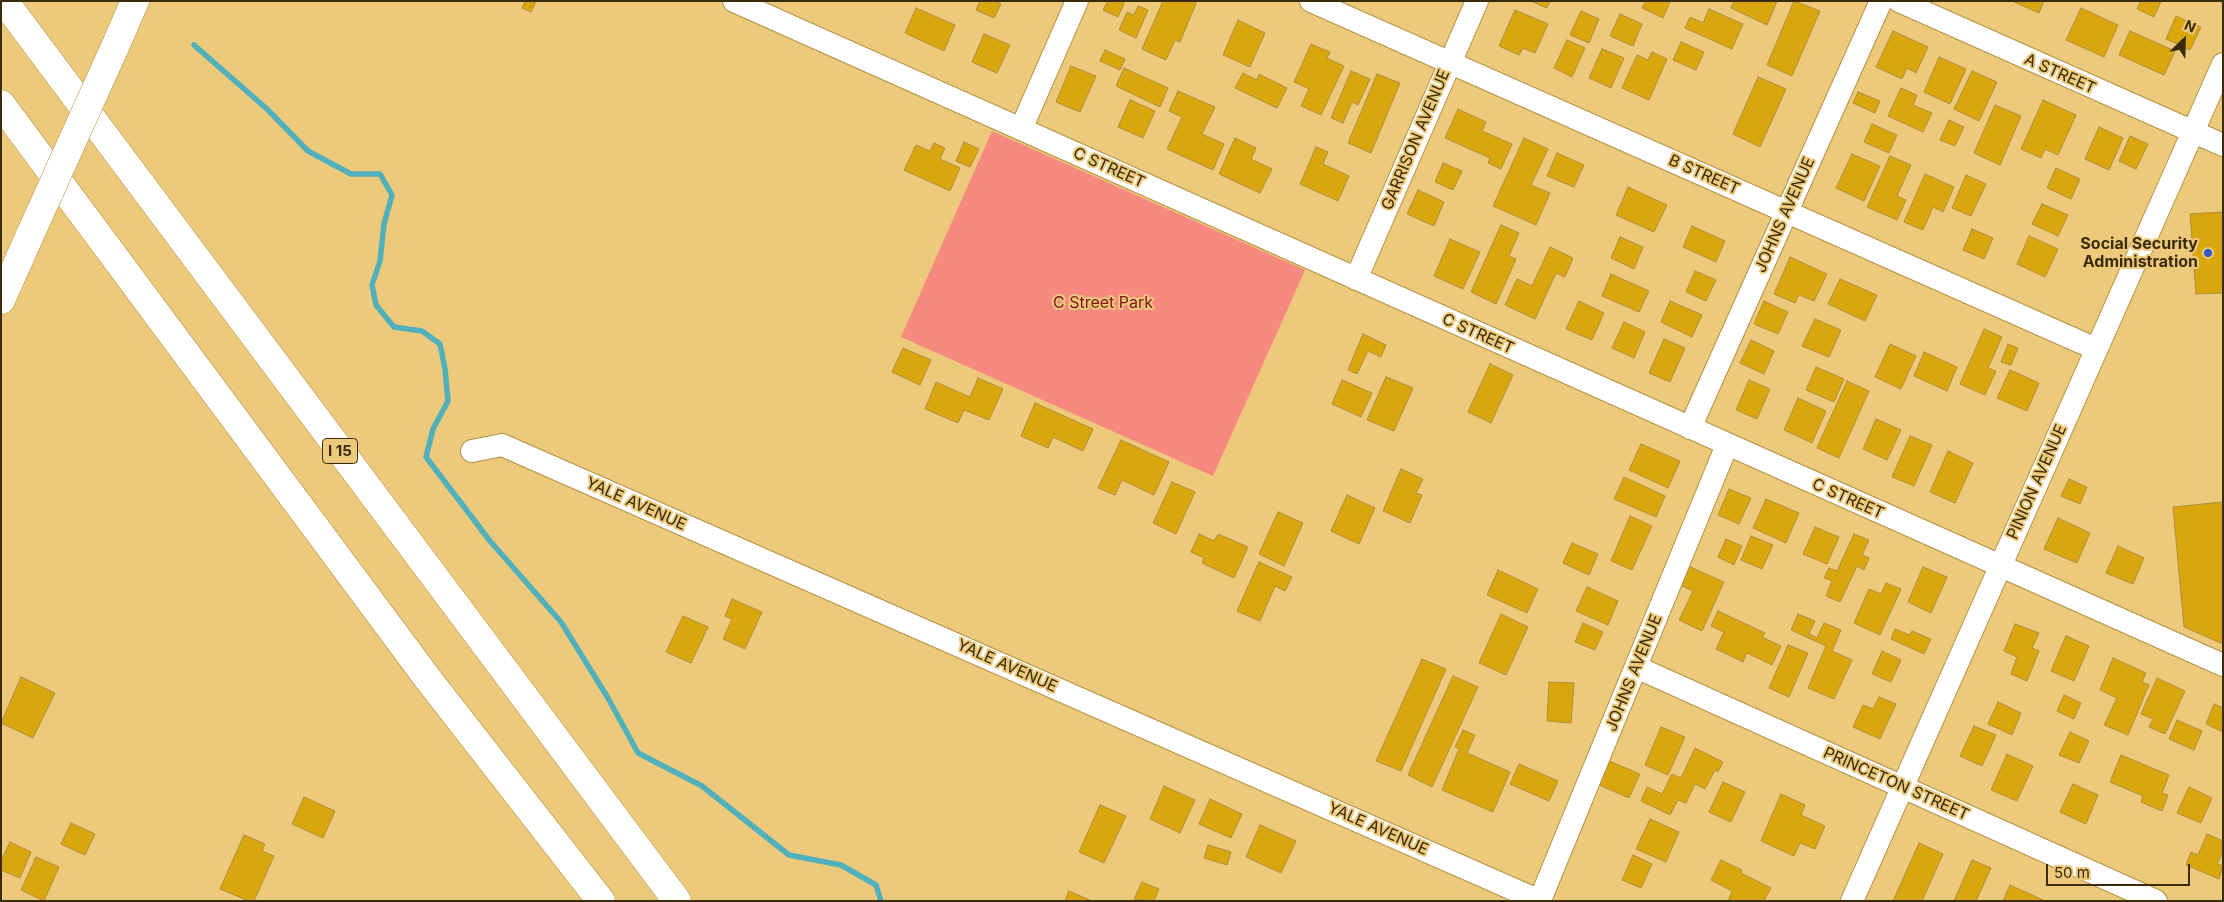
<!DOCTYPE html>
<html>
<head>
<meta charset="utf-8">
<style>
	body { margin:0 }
	#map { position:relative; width:2224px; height:902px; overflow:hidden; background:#edc97b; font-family:Inter,sans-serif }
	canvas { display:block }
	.frame { position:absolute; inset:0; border:2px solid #3a2b09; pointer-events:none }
	.north { position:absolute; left:2159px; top:15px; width:50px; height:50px; -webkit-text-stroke:4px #edc97b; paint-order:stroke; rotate:24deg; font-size:14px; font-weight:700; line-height:20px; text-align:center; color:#3a2b09 }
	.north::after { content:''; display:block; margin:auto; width:18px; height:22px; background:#3a2b09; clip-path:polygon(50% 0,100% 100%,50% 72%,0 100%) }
	.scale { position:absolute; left:2046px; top:864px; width:144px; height:22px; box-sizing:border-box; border:2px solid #3a2b09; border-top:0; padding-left:6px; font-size:15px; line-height:18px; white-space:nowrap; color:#3a2b09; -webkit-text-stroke:4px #edc97b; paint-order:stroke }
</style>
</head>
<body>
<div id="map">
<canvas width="2224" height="902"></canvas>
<div class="frame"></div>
<div class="north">N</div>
<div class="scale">50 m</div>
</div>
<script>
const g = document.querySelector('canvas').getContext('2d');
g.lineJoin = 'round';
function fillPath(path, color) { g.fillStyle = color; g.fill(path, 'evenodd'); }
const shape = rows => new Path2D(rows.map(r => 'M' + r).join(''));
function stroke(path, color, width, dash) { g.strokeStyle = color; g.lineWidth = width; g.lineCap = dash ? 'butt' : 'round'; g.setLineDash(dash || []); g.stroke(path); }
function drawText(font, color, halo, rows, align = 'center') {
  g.font = font + ' Inter,sans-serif'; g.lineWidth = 4; g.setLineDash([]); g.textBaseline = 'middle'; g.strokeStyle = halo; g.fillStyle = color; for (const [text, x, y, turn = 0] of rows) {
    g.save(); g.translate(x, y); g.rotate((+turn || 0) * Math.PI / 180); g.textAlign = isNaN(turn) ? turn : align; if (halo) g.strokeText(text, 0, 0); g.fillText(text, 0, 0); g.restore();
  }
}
fillPath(shape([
	[992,131,1305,270,1213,476,901,337]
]), '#f78981');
stroke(shape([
	[194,45,267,109,308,151,351,174,380,174,392,195,384,224,380,261,372,285,376,305,394,327,422,331,440,344,445,369,448,401,433,429,426,457,490,541,561,622,608,698,638,753,702,786,789,855,841,865,876,885,881,901]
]), '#50b0bb', 5.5);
const building = shape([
	[525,1,536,1,531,12,522,8,525,1],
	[980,1,995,1,1001,4,994,18,976,10,980,1],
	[1108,1,1125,1,1118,17,1103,10,1108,1],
	[1163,1,1197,1,1180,42,1175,40,1166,60,1142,49,1163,1],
	[1531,1,1550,1,1547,8,1531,1],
	[1646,1,1667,1,1670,2,1663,18,1642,8,1646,1],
	[1734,1,1777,1,1767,25,1731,8,1734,1],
	[1794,1,1820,11,1792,76,1767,65,1794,1],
	[2012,1,2044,1,2039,13,2012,1],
	[2141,1,2161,1,2154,17,2137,9,2141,1],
	[1138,6,1148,10,1136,38,1119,30,1127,12,1134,15,1138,6],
	[916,8,955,25,944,51,905,33,916,8],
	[2081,8,2118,25,2104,57,2066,40,2081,8],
	[1709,9,1743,24,1732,49,1685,28,1690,17,1703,23,1709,9],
	[1515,10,1548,24,1535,53,1523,48,1519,55,1499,46,1515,10],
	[1581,11,1599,19,1589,43,1570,35,1581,11],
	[1620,14,1642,24,1633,46,1610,36,1620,14],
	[2176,16,2201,27,2190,50,2166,39,2176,16],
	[1238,20,1265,33,1250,67,1223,55,1238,20],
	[1893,31,1928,47,1916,73,1907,68,1902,79,1876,67,1893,31],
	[2130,31,2175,51,2164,75,2119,55,2130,31],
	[984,34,1010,45,997,73,972,62,984,34],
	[1567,40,1585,48,1572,77,1554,68,1567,40],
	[1681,42,1704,52,1696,70,1673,60,1681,42],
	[1311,44,1330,52,1327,58,1344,66,1321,115,1301,106,1309,89,1294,82,1311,44],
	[1602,49,1624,58,1611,88,1589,78,1602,49],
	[1105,50,1125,59,1120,70,1100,61,1105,50],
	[1652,52,1667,59,1649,100,1622,88,1637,55,1648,60,1652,52],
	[1939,57,1966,69,1950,104,1924,92,1939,57],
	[1071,66,1096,76,1080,112,1056,102,1071,66],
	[1124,68,1168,88,1160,107,1116,86,1124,68],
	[1351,71,1370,79,1358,105,1352,102,1343,123,1331,118,1351,71],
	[1972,71,1997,82,1979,121,1954,109,1972,71],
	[1243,73,1257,80,1259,74,1287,88,1277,108,1235,88,1243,73],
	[1377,74,1400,83,1371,153,1348,143,1377,74],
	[1758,77,1786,89,1760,147,1733,134,1758,77],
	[1901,88,1917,95,1913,105,1932,113,1923,132,1888,116,1901,88],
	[1178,91,1215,107,1202,134,1224,144,1213,170,1167,149,1182,117,1169,111,1178,91],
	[1858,92,1880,101,1875,113,1853,103,1858,92],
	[1130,100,1155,111,1143,138,1118,127,1130,100],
	[2043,100,2076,115,2058,155,2045,149,2041,158,2021,149,2043,100],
	[1995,105,2021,116,2000,165,1974,153,1995,105],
	[1458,109,1486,122,1482,131,1512,144,1501,169,1488,163,1490,158,1445,138,1458,109],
	[1949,120,1964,127,1955,146,1940,140,1949,120],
	[1872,124,1897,135,1889,153,1864,142,1872,124],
	[2099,127,2123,138,2109,170,2085,159,2099,127],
	[2130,136,2148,144,2136,169,2119,161,2130,136],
	[1235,138,1256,148,1251,159,1272,169,1260,193,1219,174,1235,138],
	[1524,138,1548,149,1531,185,1550,193,1536,225,1493,206,1524,138],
	[964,142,979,149,970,167,956,161,964,142],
	[934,143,945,148,940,159,960,168,950,191,904,170,916,145,930,151,934,143],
	[1316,147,1328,152,1323,164,1349,176,1338,201,1300,184,1316,147],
	[1557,153,1584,165,1574,187,1547,176,1557,153],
	[1852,154,1880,166,1864,201,1836,188,1852,154],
	[1890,156,1911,165,1897,196,1906,200,1897,220,1867,207,1890,156],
	[1443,163,1462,171,1453,190,1435,182,1443,163],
	[2056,168,2080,179,2071,199,2047,188,2056,168],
	[1925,174,1954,187,1943,212,1933,207,1923,230,1904,222,1925,174],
	[1966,175,1986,184,1971,216,1952,208,1966,175],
	[1628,187,1667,205,1654,232,1616,215,1628,187],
	[1418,190,1444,202,1434,226,1407,214,1418,190],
	[2042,204,2068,215,2058,236,2032,224,2042,204],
	[2223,212,2223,293,2196,294,2190,214,2223,212],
	[1501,225,1519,233,1509,256,1516,259,1496,304,1471,292,1501,225],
	[1692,226,1725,241,1716,262,1683,247,1692,226],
	[1972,229,1993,238,1984,259,1963,250,1972,229],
	[2029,236,2058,249,2045,277,2017,264,2029,236],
	[1620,237,1643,247,1634,269,1611,258,1620,237],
	[1450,239,1480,252,1463,289,1434,276,1450,239],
	[1550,247,1573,258,1565,277,1556,273,1535,319,1505,305,1517,279,1532,286,1550,247],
	[1790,257,1827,274,1814,301,1799,295,1795,303,1774,294,1790,257],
	[1695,271,1716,280,1706,301,1686,292,1695,271],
	[1611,274,1649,291,1639,312,1602,296,1611,274],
	[1840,279,1877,295,1865,321,1828,304,1840,279],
	[1579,301,1604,313,1592,340,1566,329,1579,301],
	[1670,301,1702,315,1692,337,1661,322,1670,301],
	[1764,301,1788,312,1778,334,1754,324,1764,301],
	[1815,319,1841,330,1829,357,1802,346,1815,319],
	[1624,322,1645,332,1634,358,1612,348,1624,322],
	[1984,329,2002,337,1988,368,1996,371,1985,395,1960,384,1984,329],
	[1363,334,1386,345,1381,357,1368,351,1357,374,1348,370,1363,334],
	[1664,339,1685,348,1670,382,1649,373,1664,339],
	[1751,340,1774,351,1764,374,1740,363,1751,340],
	[1890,344,1916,356,1901,389,1875,377,1890,344],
	[2008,344,2018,348,2011,365,2001,362,2008,344],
	[903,348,931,360,920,385,892,372,903,348],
	[1924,352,1957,367,1947,391,1914,376,1924,352],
	[1490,364,1513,375,1491,423,1468,412,1490,364],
	[1816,367,1844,379,1834,402,1806,390,1816,367],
	[2010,370,2039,383,2027,411,1997,398,2010,370],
	[1386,377,1413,388,1394,431,1367,420,1386,377],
	[978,378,1003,389,989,420,964,410,958,423,925,409,936,382,970,397,978,378],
	[1342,380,1372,393,1361,417,1332,404,1342,380],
	[1749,380,1770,389,1757,419,1736,410,1749,380],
	[1847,381,1869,391,1839,458,1817,448,1847,381],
	[1798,398,1826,411,1812,443,1784,430,1798,398],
	[1035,403,1093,429,1083,451,1053,437,1048,448,1021,436,1035,403],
	[1876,419,1901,430,1887,460,1863,449,1876,419],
	[1910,436,1932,445,1914,486,1892,477,1910,436],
	[1121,440,1169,462,1154,495,1122,480,1115,495,1098,488,1121,440],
	[1641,444,1680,461,1668,488,1629,470,1641,444],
	[1948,451,1973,463,1955,503,1930,492,1948,451],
	[1401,469,1423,479,1416,493,1422,495,1410,523,1383,511,1401,469],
	[1624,477,1665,496,1656,517,1614,499,1624,477],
	[2069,479,2087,487,2080,504,2061,496,2069,479],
	[1172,482,1195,492,1176,534,1153,523,1172,482],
	[1729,489,1751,498,1739,524,1718,515,1729,489],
	[1347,495,1375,508,1359,544,1331,531,1347,495],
	[1766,499,1799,513,1786,543,1753,528,1766,499],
	[2223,502,2223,644,2184,627,2173,507,2223,502],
	[1278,512,1303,523,1284,566,1259,554,1278,512],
	[1630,516,1652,526,1632,570,1611,561,1630,516],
	[2058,518,2090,533,2077,563,2044,549,2058,518],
	[1815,527,1839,537,1827,564,1803,554,1815,527],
	[1199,534,1214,541,1218,534,1248,547,1234,578,1202,563,1204,558,1191,552,1199,534],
	[1854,534,1869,540,1862,555,1869,558,1864,570,1857,566,1840,602,1826,596,1832,581,1824,578,1829,568,1837,571,1854,534],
	[1751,536,1773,545,1762,569,1741,560,1751,536],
	[1726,539,1742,546,1734,565,1718,557,1726,539],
	[1572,543,1598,554,1589,575,1563,563,1572,543],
	[2118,546,2144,558,2133,584,2106,573,2118,546],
	[1259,562,1292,577,1285,591,1275,586,1260,621,1237,611,1259,562],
	[1688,566,1724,582,1702,631,1679,620,1693,591,1680,585,1688,566],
	[1923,567,1947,577,1931,613,1908,602,1923,567],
	[1498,570,1538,589,1527,613,1487,595,1498,570],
	[1886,583,1901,589,1880,635,1854,623,1869,589,1881,594,1886,583],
	[1587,587,1618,601,1608,625,1576,611,1587,587],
	[732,599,762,612,745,649,723,639,732,619,725,616,732,599],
	[1718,611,1765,633,1762,637,1781,646,1772,665,1747,653,1743,662,1716,649,1724,632,1711,626,1718,611],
	[1501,614,1528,627,1506,675,1479,663,1501,614],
	[1798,614,1815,621,1809,634,1817,638,1824,623,1841,630,1832,651,1852,660,1834,699,1808,688,1826,646,1791,630,1798,614],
	[683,616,708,627,691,663,666,652,683,616],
	[1583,623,1603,632,1595,650,1575,642,1583,623],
	[2015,624,2039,633,2032,648,2039,651,2027,681,2011,674,2017,657,2004,651,2015,624],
	[1895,629,1910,635,1912,631,1931,639,1924,654,1891,639,1895,629],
	[2066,636,2089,646,2074,681,2051,671,2066,636],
	[1788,645,1808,653,1789,697,1769,688,1788,645],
	[1882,651,1901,660,1891,682,1872,674,1882,651],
	[2113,658,2146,673,2142,682,2149,685,2128,735,2104,725,2117,698,2100,690,2113,658],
	[1422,659,1446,669,1401,771,1376,761,1422,659],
	[1453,676,1478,687,1432,787,1408,775,1453,676],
	[21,677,55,693,33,738,1,723,21,677],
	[2157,678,2185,691,2165,734,2149,727,2153,719,2141,714,2157,678],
	[1549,682,1574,683,1571,723,1547,721,1549,682],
	[2064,695,2081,703,2074,719,2057,711,2064,695],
	[1879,697,1896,704,1880,739,1853,727,1863,705,1873,709,1879,697],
	[1998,702,2021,713,2012,735,1988,724,1998,702],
	[2214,704,2223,708,2223,732,2206,724,2214,704],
	[2177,720,2202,731,2194,750,2169,739,2177,720],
	[1974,726,1996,735,1982,766,1960,756,1974,726],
	[1661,727,1685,737,1668,775,1645,765,1661,727],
	[1463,730,1475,735,1467,753,1510,772,1493,812,1442,790,1459,749,1455,747,1463,730],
	[2070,732,2089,741,2079,763,2059,755,2070,732],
	[1695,748,1723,762,1718,772,1715,770,1705,789,1695,784,1686,803,1678,800,1670,815,1641,801,1647,787,1662,794,1672,774,1681,778,1695,748],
	[2007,754,2033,766,2017,801,1991,790,2007,754],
	[2121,755,2169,775,2162,793,2168,795,2162,811,2141,802,2143,796,2110,782,2121,755],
	[1607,760,1640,774,1629,798,1597,784,1607,760],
	[1519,764,1558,781,1549,801,1510,784,1519,764],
	[1723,782,1745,792,1731,822,1709,812,1723,782],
	[2073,784,2098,795,2086,824,2060,812,2073,784],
	[1164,786,1195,800,1180,833,1150,819,1164,786],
	[2189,787,2212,798,2201,823,2177,813,2189,787],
	[1781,794,1805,805,1801,815,1825,826,1815,849,1800,843,1794,856,1761,841,1781,794],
	[304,797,335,811,323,838,292,824,304,797],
	[1210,799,1242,814,1231,838,1199,824,1210,799],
	[1100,805,1126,816,1104,863,1079,852,1100,805],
	[1650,819,1679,832,1666,862,1636,849,1650,819],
	[71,823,95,834,85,855,61,844,71,823],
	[1260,825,1296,841,1281,873,1246,857,1260,825],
	[2207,834,2223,841,2223,852,2217,864,2223,866,2219,879,2186,865,2191,852,2198,855,2207,834],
	[244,835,265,844,262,851,274,856,254,901,249,901,220,889,244,835],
	[10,842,31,852,20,878,1,870,1,861,10,842],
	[1919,843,1943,854,1922,901,1893,901,1919,843],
	[1208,845,1231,852,1227,865,1204,858,1208,845],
	[1633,855,1652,864,1641,888,1622,880,1633,855],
	[36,857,59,867,44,901,21,890,36,857],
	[1721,860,1742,870,1741,873,1771,888,1764,901,1728,901,1732,891,1711,880,1721,860],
	[1972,860,1991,868,1976,901,1954,901,1972,860],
	[1142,882,1159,889,1154,901,1134,899,1142,882],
	[2010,885,2043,900,2043,901,2003,901,2010,885],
	[1069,891,1092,901,1065,901,1069,891]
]);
fillPath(building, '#daa60e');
stroke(building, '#af8d3e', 1);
const street = shape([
	[734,1,2223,665],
	[1311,1,2096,349],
	[1899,1,2223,145],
	[1021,129,1077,1],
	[1356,279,1477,1],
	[1690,428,1881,1],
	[472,451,502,445,1540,901],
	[1636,667,2156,901],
	[1540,900,1727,445],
	[1852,901,2223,64]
]);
const secondary = shape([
	[114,49,135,1],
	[1,300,30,235]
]);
const highway = shape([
	[4,1,677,901],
	[1,104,428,679,601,901]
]);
stroke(street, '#b39042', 24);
stroke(secondary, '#b39042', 29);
stroke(highway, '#b39042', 29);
stroke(street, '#fff', 22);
stroke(secondary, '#fff', 28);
stroke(highway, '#fff', 28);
const secondaryBridge = shape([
	[30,235,114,49]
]);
stroke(secondaryBridge, '#b39042', 29, []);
stroke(secondaryBridge, '#fff', 28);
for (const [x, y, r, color] of [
	[2208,253,5,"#3058c8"]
]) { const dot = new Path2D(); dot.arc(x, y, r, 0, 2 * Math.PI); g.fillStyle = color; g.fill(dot); stroke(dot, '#edc97b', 2); }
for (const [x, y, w] of [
	[340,451,35]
]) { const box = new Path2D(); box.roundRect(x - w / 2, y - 12.5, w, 25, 4); g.fillStyle = '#edc97b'; g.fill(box); stroke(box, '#3a2b09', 1); }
drawText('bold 15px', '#3a2b09', null, [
	["I 15",340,451]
]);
drawText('16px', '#3a2b09', '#edc97b', [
	["A STREET",2060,74,24],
	["GARRISON AVENUE",1416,140,-67],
	["C STREET",1109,168,24],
	["B STREET",1704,175,24],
	["JOHNS AVENUE",1785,215,-66],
	["C STREET",1478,334,24],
	["PINION AVENUE",2037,482,-66],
	["C STREET",1848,499,24],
	["YALE AVENUE",636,504,24],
	["YALE AVENUE",1007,666,24],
	["JOHNS AVENUE",1634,673,-68],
	["PRINCETON STREET",1896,784,24],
	["YALE AVENUE",1378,829,24]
]);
drawText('bold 16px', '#3a2b09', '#edc97b', [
	["Social Security",2198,244],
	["Administration",2198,262]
], 'right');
drawText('16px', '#831318', '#edc97b', [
	["C Street Park",1103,303]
]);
</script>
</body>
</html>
